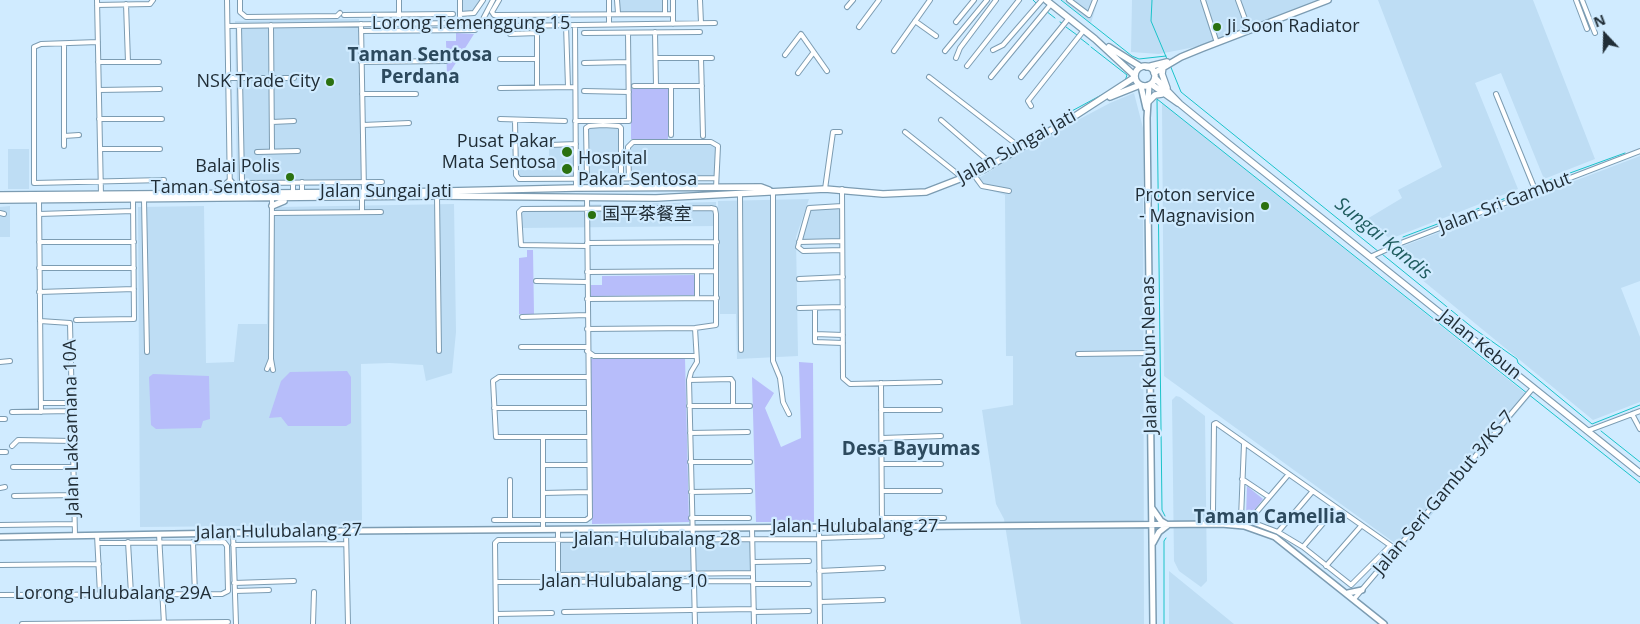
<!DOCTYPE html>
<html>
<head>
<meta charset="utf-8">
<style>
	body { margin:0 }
	#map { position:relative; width:1640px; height:624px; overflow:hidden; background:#d0ebff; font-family:"Open Sans",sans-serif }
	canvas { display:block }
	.north { position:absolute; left:1580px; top:10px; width:50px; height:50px; -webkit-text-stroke:4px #d0ebff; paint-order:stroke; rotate:339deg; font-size:14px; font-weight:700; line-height:20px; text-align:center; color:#212e37 }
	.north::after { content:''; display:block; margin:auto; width:18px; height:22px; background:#212e37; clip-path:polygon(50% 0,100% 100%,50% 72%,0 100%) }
</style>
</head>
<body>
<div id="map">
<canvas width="1640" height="624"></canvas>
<div class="north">N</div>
</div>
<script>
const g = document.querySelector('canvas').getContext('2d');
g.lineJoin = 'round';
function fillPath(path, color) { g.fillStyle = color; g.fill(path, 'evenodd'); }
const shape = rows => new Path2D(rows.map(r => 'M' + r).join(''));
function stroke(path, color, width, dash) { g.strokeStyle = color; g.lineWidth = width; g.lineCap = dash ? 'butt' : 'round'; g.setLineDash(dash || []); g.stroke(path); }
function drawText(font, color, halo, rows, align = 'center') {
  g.font = font + ' "Open Sans","Noto Sans SC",sans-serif'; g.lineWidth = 4.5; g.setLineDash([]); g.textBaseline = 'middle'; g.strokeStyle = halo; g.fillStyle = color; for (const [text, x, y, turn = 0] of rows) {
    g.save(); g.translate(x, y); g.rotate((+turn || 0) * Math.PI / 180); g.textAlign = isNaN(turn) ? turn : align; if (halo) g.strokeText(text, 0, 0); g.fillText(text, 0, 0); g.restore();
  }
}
fillPath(shape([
	[462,0,482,0,474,12,462,12],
	[618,0,664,0,664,13,619,12],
	[1062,0,1098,0,1091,23],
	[1132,0,1322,0,1205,45,1159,54,1131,52],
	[1378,0,1533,0,1595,159,1544,179,1501,73,1475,83,1518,189,1390,239,1367,219,1402,198,1398,190,1442,167],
	[359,19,362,186,237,186,235,21],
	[1134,93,1143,128,1144,624,1021,624,1004,519,996,504,982,410,1013,405,1013,356,1006,356,1005,195,979,187,974,181,1055,132,1110,103],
	[1162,103,1530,397,1403,549,1164,376],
	[590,127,620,129,620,177,588,177,588,129],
	[634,143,711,143,716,146,715,176,630,176,629,148],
	[553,145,574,145,575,177,520,178,517,175,517,163,549,162,549,148],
	[29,149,29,189,8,189,8,149],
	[1640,156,1640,281,1621,288,1640,337,1640,402,1593,420,1388,252],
	[809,199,796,237,798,356,737,359,736,314,720,314,718,201],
	[716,202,716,226,521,228,521,206],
	[454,204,456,332,452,373,426,381,423,365,390,363,361,364,362,525,140,527,138,207,204,206,206,363,234,362,238,324,267,324,269,214,279,207],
	[10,206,10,237,0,237,0,207],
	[841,207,841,240,801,240,810,209],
	[1176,396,1180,397,1205,416,1207,581,1201,587,1179,571,1174,561,1172,400],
	[751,541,752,572,559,574,559,542],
	[1169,571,1234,624,1169,624]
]), '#beddf4');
fillPath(shape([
	[456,33,474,34,447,77,446,41,456,41],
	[668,88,668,139,631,139,631,89],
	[527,250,533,250,534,314,519,314,519,258,527,257],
	[695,275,695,295,591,296,591,285,602,285,602,276],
	[685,358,689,522,592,524,591,359],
	[799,362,813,363,814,522,756,522,752,377,774,393,765,408,781,447,801,438],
	[347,371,351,377,351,423,346,426,288,426,281,417,269,418,281,381,290,372],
	[153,374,209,376,210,419,203,421,201,428,156,429,151,425,149,377],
	[1247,486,1263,499,1249,517,1246,516]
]), '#b7bdfa');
stroke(shape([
	[1033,0,1036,3],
	[1061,0,1132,56,1139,59,1166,56],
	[1152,0,1151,21,1167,59],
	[1046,11,1055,18],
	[1060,22,1062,23],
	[1066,27,1077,35],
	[1080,38,1089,45],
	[1091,47,1127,75,1125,81],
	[1170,65,1181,92,1379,252],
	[1070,112,1107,92],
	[1559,177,1625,153],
	[1549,180,1555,178],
	[1535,186,1544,183],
	[1513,195,1531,188],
	[1492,203,1509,197],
	[1403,237,1485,206],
	[1385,244,1395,240],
	[1382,254,1473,328,1517,359,1518,363,1592,424,1640,405],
	[1601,431,1640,462],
	[1165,516,1162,510,1157,99,1640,483],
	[1164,624,1164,541,1166,538]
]), '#1ac3ca', 1);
const minor = shape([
	[97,0,101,195],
	[227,0,230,195],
	[240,0,240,12,246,17,337,16,340,13],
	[399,0,399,24],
	[460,0,460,23],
	[499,0,492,12,494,15,673,14],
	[609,0,609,24],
	[617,0,618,13],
	[673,0,673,24],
	[700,0,701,23],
	[1069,0,1089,15,1095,0],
	[1203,0,1217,43],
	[1238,0,1249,30],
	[1576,0,1587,29],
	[1582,0,1595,33],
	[126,4,128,62],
	[97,5,150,4,153,0],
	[847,7,853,0],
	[460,14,474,13,483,0],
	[665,14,665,0],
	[344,15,453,14],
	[915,21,936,36],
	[956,22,974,0],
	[481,23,493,0],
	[361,24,364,192],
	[271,25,272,151],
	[566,25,568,87],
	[575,25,576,188],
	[228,26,460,23,497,23,511,26,715,23],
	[239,26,242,181,246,183,382,182],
	[859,27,879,0],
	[361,31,475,30],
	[655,32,656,86],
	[584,33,700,32],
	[510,34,537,33],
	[98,42,41,44,34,47,34,183,164,180],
	[64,44,64,146],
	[993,50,1003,45,1042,0],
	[894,51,930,0],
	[945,51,987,0],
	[785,55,801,34,827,71],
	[656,58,712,58],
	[701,58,703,136],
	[956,58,960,48,996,0],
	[500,59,537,59],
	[98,62,159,62],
	[361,62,446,61],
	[584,63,628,62],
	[967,66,1019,0],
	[798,73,813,53],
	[929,77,1021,148],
	[991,77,1051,4],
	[1021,77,1069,18],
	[228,78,294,78],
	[634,86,702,86],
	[671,86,671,135],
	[537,87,537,25],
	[500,88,575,87],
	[99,90,160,89],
	[584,91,629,92],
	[362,94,416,94],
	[1496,94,1536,192],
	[1031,106,1028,101,1084,30],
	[99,119,162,119],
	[500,119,565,121],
	[515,120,516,175,519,179,716,178],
	[941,120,993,165],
	[575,121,629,121,628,33],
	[272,122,294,121],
	[363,125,409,123],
	[905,132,964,179],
	[64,136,79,135],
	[550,145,576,144],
	[100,149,160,149],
	[257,152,298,151],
	[974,175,982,186,1009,191],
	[587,178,586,128,589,126,603,125,619,126,621,128,621,178],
	[629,178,628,147,633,142,711,142,718,146,716,188],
	[293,182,293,192],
	[302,182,302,192],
	[825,189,833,132,840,132],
	[842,189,843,378,850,384,940,382],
	[773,191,773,361,780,378,783,402,789,414],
	[740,195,741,350],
	[437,196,439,351],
	[272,198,271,359,273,370],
	[39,200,41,412],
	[144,200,147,352],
	[842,206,809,208,798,247,803,251,842,250],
	[362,212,362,197],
	[0,213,4,214],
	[272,213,381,212],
	[39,214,133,211],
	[39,242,134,242],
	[799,242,842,241],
	[587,243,717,242],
	[587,246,521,245,519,212,522,209,711,208],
	[1370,257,1401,243,1640,151],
	[39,268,134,268],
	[587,272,716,271],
	[697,272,697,298],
	[799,279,843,277],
	[536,281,587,282],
	[39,292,134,289],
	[587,299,717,298],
	[799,308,843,307],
	[522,317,587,315],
	[76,320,134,319,133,200],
	[40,321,70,323,75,535],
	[587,329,695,328,716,325,716,214,715,209,711,208],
	[815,334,815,308],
	[843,343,815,342,815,334,843,335],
	[521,347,587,347],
	[587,351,594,356,696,356],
	[1078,354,1150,353],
	[0,362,10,361],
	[267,369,271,359],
	[587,377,499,377,493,381,496,437,589,437],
	[689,380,731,379,733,382,733,406],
	[881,383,882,527],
	[41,403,72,403],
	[689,406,750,406],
	[494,408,588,408],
	[881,410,940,410],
	[12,412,72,411],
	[1632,414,1640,429],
	[0,419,5,419],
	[1587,431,1640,411],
	[690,433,748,432],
	[543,437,543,529],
	[882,438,941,436],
	[12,446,18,440,73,441],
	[0,452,6,452],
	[690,462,750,462],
	[883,464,941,464],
	[543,465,589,465],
	[13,467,73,467],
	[1242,479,1269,497],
	[510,480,510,520],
	[0,488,5,487],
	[882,491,940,491],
	[691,492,750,491],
	[543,493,589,492],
	[14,496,74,495],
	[691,518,749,518],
	[883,518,944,518],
	[1241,518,1244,444],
	[494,520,586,520,590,517,587,198],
	[1249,521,1288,475],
	[0,525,74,524],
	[819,527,820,624],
	[752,528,754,624],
	[346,531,348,624],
	[1278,532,1312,492],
	[233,533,236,624],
	[159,534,164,624],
	[97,535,100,594],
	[819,538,882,536],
	[128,542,131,594],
	[193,542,195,594],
	[233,545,346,544],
	[1390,546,1351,585,1303,547,1278,532,1241,518,1216,515,1213,511,1214,424,1216,423,1397,550],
	[1303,547,1336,508],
	[753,562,809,561],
	[0,565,99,564],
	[1326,566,1361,526],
	[819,571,883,568],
	[558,575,753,573],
	[496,582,753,581],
	[558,582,558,529],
	[234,583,294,581],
	[753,584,809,584],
	[235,591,269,590],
	[0,595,222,594,228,591,227,546,224,542,98,543],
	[1354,599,1533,388],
	[820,602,883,600],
	[564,612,754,609],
	[754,612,809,611],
	[496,614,552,613],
	[22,624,228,622],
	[313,624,314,592],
	[496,624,495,543,498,540,819,539],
	[695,624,689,380,691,372,697,362,695,328]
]);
const tertiary = shape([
	[1149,85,1147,118,1153,624],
	[1141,86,1146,108],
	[1152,508,1161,521,1166,524],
	[0,537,346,531,1221,524,1244,526,1275,537,1384,624],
	[1153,543,1159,532,1168,525],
	[1348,593,1362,590]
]);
const secondary = shape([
	[1046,0,1095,39,1135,76],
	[1109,47,1141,67],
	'1135 76a10 10 0 1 1 20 0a10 10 0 1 1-20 0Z',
	[1147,67,1167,62],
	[1163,67,1162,74,1167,88],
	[1154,73,1181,57,1203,48,1328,0],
	[1155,78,1180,104,1229,144,1640,473],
	[1151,84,1178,103],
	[1110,97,1140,85],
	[1149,101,1155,95,1162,94],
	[217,192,230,181,241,193],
	[0,195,404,192,576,188,761,187,769,190],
	[0,200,437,196,656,198,825,189,883,194,926,192,983,170,1075,116,1135,77],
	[272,206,284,201]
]);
stroke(minor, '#7c9cb2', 6);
stroke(tertiary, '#7c9cb2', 8);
stroke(secondary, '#7c9cb2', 8);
stroke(minor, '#fff', 4);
stroke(tertiary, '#fff', 5);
stroke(secondary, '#fff', 5.5);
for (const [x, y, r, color] of [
	[1217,27,5,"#2b7110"],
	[330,82,5,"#2b7110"],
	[567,152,6,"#2b7110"],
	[567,169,6,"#2b7110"],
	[290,177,5,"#2b7110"],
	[1265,206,5,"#2b7110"],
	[592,215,5,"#2b7110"]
]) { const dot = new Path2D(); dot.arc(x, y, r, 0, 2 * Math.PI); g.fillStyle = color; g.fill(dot); stroke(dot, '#d0ebff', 2); }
drawText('18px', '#212e37', '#d0ebff', [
	["Lorong Temenggung 15",471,24],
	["Jalan Sungai Jati",1017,147,-29],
	["Jalan Sungai Jati",386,192],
	["Jalan Sri Gambut",1505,203,-21],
	["Jalan Kebun",1480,345,39],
	["Jalan Kebun Nenas",1150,355,-91],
	["Jalan Laksamana 10A",72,428,-91],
	["Jalan Seri Gambut 3/KS 7",1444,493,-50],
	["Jalan Hulubalang 27",855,527],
	["Jalan Hulubalang 27",279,532,-1],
	["Jalan Hulubalang 28",657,540],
	["Jalan Hulubalang 10",624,582],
	["Lorong Hulubalang 29A",113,594]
]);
drawText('18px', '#212e37', '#d0ebff', [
	["Ji Soon Radiator",1227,27,"left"],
	["NSK Trade City",320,82],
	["Pusat Pakar",556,142],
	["Mata Sentosa",556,163],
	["Hospital",578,159,"left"],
	["Pakar Sentosa",578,180,"left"],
	["Balai Polis",280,167],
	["Taman Sentosa",280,188],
	["Proton service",1255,196],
	["- Magnavision",1255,217],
	["国平茶餐室",602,215,"left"]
], 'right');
drawText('bold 19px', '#2d4a5e', '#d0ebff', [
	["Taman Sentosa",420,56],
	["Perdana",420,78],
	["Desa Bayumas",911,450],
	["Taman Camellia",1270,518]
]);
drawText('italic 19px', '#1f5c5f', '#d0ebff', [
	["Sungai Kandis",1383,239,39]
]);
</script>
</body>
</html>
